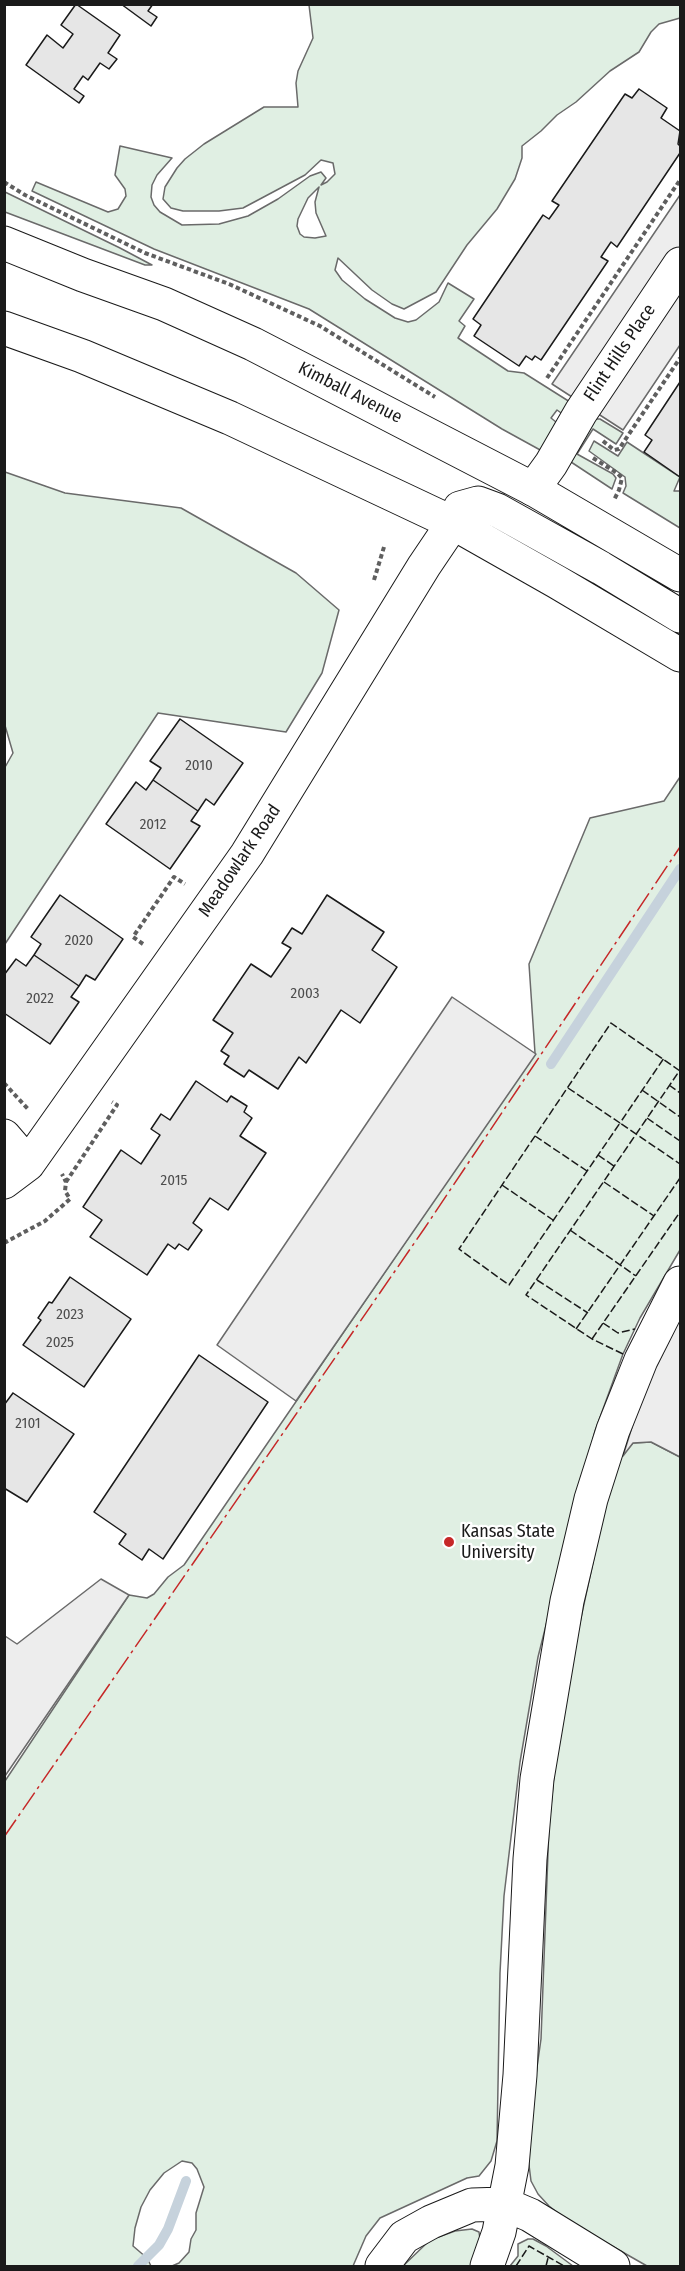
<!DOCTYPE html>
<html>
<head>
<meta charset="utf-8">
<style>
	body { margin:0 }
	#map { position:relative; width:685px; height:2271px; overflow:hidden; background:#fff; font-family:"Fira Sans Condensed",sans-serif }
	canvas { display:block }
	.frame { position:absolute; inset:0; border:6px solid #1a1a1a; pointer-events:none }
</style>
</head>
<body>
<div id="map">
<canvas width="685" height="2271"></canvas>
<div class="frame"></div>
</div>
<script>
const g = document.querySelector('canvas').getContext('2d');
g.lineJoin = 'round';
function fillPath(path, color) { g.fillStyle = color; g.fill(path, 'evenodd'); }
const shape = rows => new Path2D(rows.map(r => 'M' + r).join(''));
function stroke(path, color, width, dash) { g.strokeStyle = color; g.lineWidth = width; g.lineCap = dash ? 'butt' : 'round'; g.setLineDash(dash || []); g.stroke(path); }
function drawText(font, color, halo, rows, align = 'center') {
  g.font = font + ' "Fira Sans Condensed",sans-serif'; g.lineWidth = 4.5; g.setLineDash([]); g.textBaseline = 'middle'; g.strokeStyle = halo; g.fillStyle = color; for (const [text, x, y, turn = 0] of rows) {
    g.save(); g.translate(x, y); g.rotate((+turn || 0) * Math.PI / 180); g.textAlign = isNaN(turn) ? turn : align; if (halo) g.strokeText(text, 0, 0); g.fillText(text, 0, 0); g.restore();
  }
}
const green = shape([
	[309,5,680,5,680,18,659,24,651,32,639,52,610,71,576,102,557,115,541,131,522,146,522,158,515,179,497,209,467,245,436,292,404,309,392,304,372,290,338,258,335,270,342,280,365,299,395,318,408,322,416,320,439,302,448,283,474,299,459,321,465,326,458,338,508,371,524,373,570,402,564,415,557,410,551,418,556,422,542,451,502,429,309,309,154,249,32,191,36,182,108,212,118,209,126,196,125,189,115,175,120,146,172,158,157,175,152,185,151,197,154,205,160,212,182,225,219,224,248,216,278,199,310,176,321,172,326,178,321,185,327,182,335,174,333,163,321,160,305,175,243,208,219,211,183,211,171,208,163,199,165,187,177,168,185,159,204,144,264,107,298,107,296,83,298,71,313,38,309,5],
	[319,187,315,202,316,213,326,236,315,238,304,237,300,234,297,226,298,219,308,198,319,187],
	[5,192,120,248,152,265,145,265,5,212,5,192],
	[594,419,600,419,623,433,616,444,593,429,577,454,613,474,616,478,612,489,571,462,594,419],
	[594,441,618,456,627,442,680,477,674,491,680,491,680,528,623,493,626,486,625,477,589,451,594,441],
	[5,472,65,493,181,508,296,573,339,610,322,673,286,732,158,713,5,944,4,769,13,753,4,722,5,472],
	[680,777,680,1250,640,1318,623,1354,595,1431,538,1657,520,1762,504,1896,500,1973,497,2141,491,2161,479,2176,467,2178,380,2218,366,2236,353,2266,172,2266,179,2263,189,2252,191,2239,196,2230,196,2213,204,2187,197,2169,192,2163,182,2161,164,2173,150,2190,141,2207,135,2228,133,2246,147,2258,151,2266,5,2266,5,1781,129,1595,147,1598,154,1594,168,1577,184,1565,535,1053,529,964,590,818,664,801,680,777],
	[651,1442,680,1457,680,2266,647,2266,568,2221,549,2206,538,2194,531,2181,528,2157,531,2110,541,2039,549,1826,560,1715,614,1465,633,1443,651,1442],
	[472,2229,479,2232,480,2239,471,2266,403,2266,430,2240,455,2231,472,2229],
	[528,2239,533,2239,546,2246,573,2266,510,2266,518,2256,518,2244,528,2239]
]);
fillPath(green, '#e0efe3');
stroke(green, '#6a6a6a', 1.5);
const parking = shape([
	[680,195,680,345,623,430,552,384,680,195],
	[452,997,536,1054,296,1401,217,1345,452,997],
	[680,1309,680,1457,651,1442,633,1443,623,1456,642,1395,680,1309],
	[101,1579,129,1595,5,1776,5,1636,17,1644,101,1579]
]);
fillPath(parking, '#ededed');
stroke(parking, '#6a6a6a', 1.5);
stroke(shape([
	[551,1064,680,869],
	[138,2266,159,2245,168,2229,186,2181]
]), '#c6d2dc', 10);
const building = shape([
	[76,4,120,35,108,53,117,59,109,69,100,63,88,80,83,76,74,89,84,96,79,103,26,65,47,35,63,48,73,34,61,25,76,4],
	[121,4,153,4,148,11,157,17,151,26,121,4],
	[639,89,667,108,661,118,680,131,678,144,680,146,680,153,617,247,611,242,601,257,608,261,541,360,535,356,532,360,526,356,519,366,474,336,481,325,473,319,543,215,549,219,559,205,552,201,625,94,632,98,639,89],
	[680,382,680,477,644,452,652,440,645,435,680,382],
	[180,719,243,763,214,805,206,799,198,811,153,780,161,768,150,761,180,719],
	[153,780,198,811,191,821,200,826,170,869,106,824,136,782,146,790,153,780],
	[60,895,123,939,95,980,86,975,79,986,34,955,41,944,31,937,60,895],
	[327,895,384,932,372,950,397,967,360,1023,341,1010,306,1063,299,1057,278,1089,249,1070,244,1077,224,1064,229,1056,221,1051,233,1033,213,1020,251,964,271,977,291,948,282,943,292,928,302,934,327,895],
	[34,955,79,986,71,997,79,1002,50,1044,4,1013,4,975,16,959,26,966,34,955],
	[196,1081,227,1102,231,1096,247,1106,244,1112,252,1118,240,1136,266,1153,228,1210,210,1198,193,1223,202,1230,188,1250,179,1244,175,1249,168,1244,147,1275,90,1237,102,1220,83,1207,121,1150,141,1164,160,1135,151,1129,161,1114,170,1120,196,1081],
	[70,1277,131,1319,84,1387,23,1345,41,1320,38,1318,49,1302,52,1303,70,1277],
	[199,1355,268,1402,163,1559,149,1549,142,1560,119,1544,126,1534,94,1512,199,1355],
	[13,1393,74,1434,27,1502,4,1488,4,1405,13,1393]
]);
fillPath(building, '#e6e6e6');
stroke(building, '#1a1a1a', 1.5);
const minor = shape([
	[533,489,551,464,581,412,680,264],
	[4,1136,28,1164],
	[4,1182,28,1164,247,854,424,566,453,523],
	[382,2266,404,2237,431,2222,472,2205,504,2204,530,2215,613,2266],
	[487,2266,499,2232,512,2166,520,2075,530,1859,537,1779,567,1601,591,1499,613,1430,641,1360,680,1283]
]);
const major = shape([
	[4,243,83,275,164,304,253,344,533,489,680,575],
	[4,328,82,356,230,418,453,523,557,582,680,655],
	[453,523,460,508,478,503,497,510,601,568,680,616]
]);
stroke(minor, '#1a1a1a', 35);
stroke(major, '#1a1a1a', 35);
stroke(shape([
	[4,182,25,195,145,253,229,284,320,326,435,397],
	[547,378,680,180],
	[603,441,614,450,619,449,680,358],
	[593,458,617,473,622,478,619,490,614,500],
	[374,580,384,547],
	[143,944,133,937,174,877,185,884],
	[4,1083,28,1109],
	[66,1182,117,1105,112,1102],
	[4,1243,45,1221,70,1199,65,1191,66,1182,62,1174]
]), '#5f5f5f', 4, [4.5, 3]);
stroke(minor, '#fff', 33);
stroke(major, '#fff', 33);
stroke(shape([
	[680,1071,611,1023,459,1249,509,1285,620,1123,680,1164],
	[669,1085,680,1093],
	[568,1088,620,1123,664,1058],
	[642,1090,680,1117],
	[647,1118,680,1141],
	[535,1136,587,1171],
	[598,1155,614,1166],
	[604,1182,654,1216],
	[502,1185,553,1220],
	[570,1230,636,1276],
	[537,1280,588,1313],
	[603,1323,618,1333,635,1329],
	[576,1329,680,1178],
	[592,1339,680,1212],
	[623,1354,592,1339,526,1295,680,1070],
	[516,2266,529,2246,564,2266],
	[546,2266,548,2258]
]), '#1a1a1a', 1.5, [8, 3]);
stroke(shape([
	[4,1837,424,1229,680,847]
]), '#c62828', 1.5, [21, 4.5, 3, 4.5]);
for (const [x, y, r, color] of [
	[449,1542,6,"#c62828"]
]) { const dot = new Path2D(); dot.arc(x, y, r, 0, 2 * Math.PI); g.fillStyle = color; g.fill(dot); stroke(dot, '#fff', 2); }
drawText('15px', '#4d4d4d', null, [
	["2010",199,766],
	["2012",153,825],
	["2020",79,941],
	["2003",305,994],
	["2022",40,999],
	["2015",174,1181],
	["2023",70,1315],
	["2025",60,1343],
	["2101",28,1424]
]);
drawText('18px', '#1a1a1a', '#fff', [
	["Flint Hills Place",620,353,-56],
	["Kimball Avenue",350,393,27],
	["Meadowlark Road",240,861,-56]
]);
drawText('18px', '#1a1a1a', '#fff', [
	["Kansas State",461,1532],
	["University",461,1553]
], 'left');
</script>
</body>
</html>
